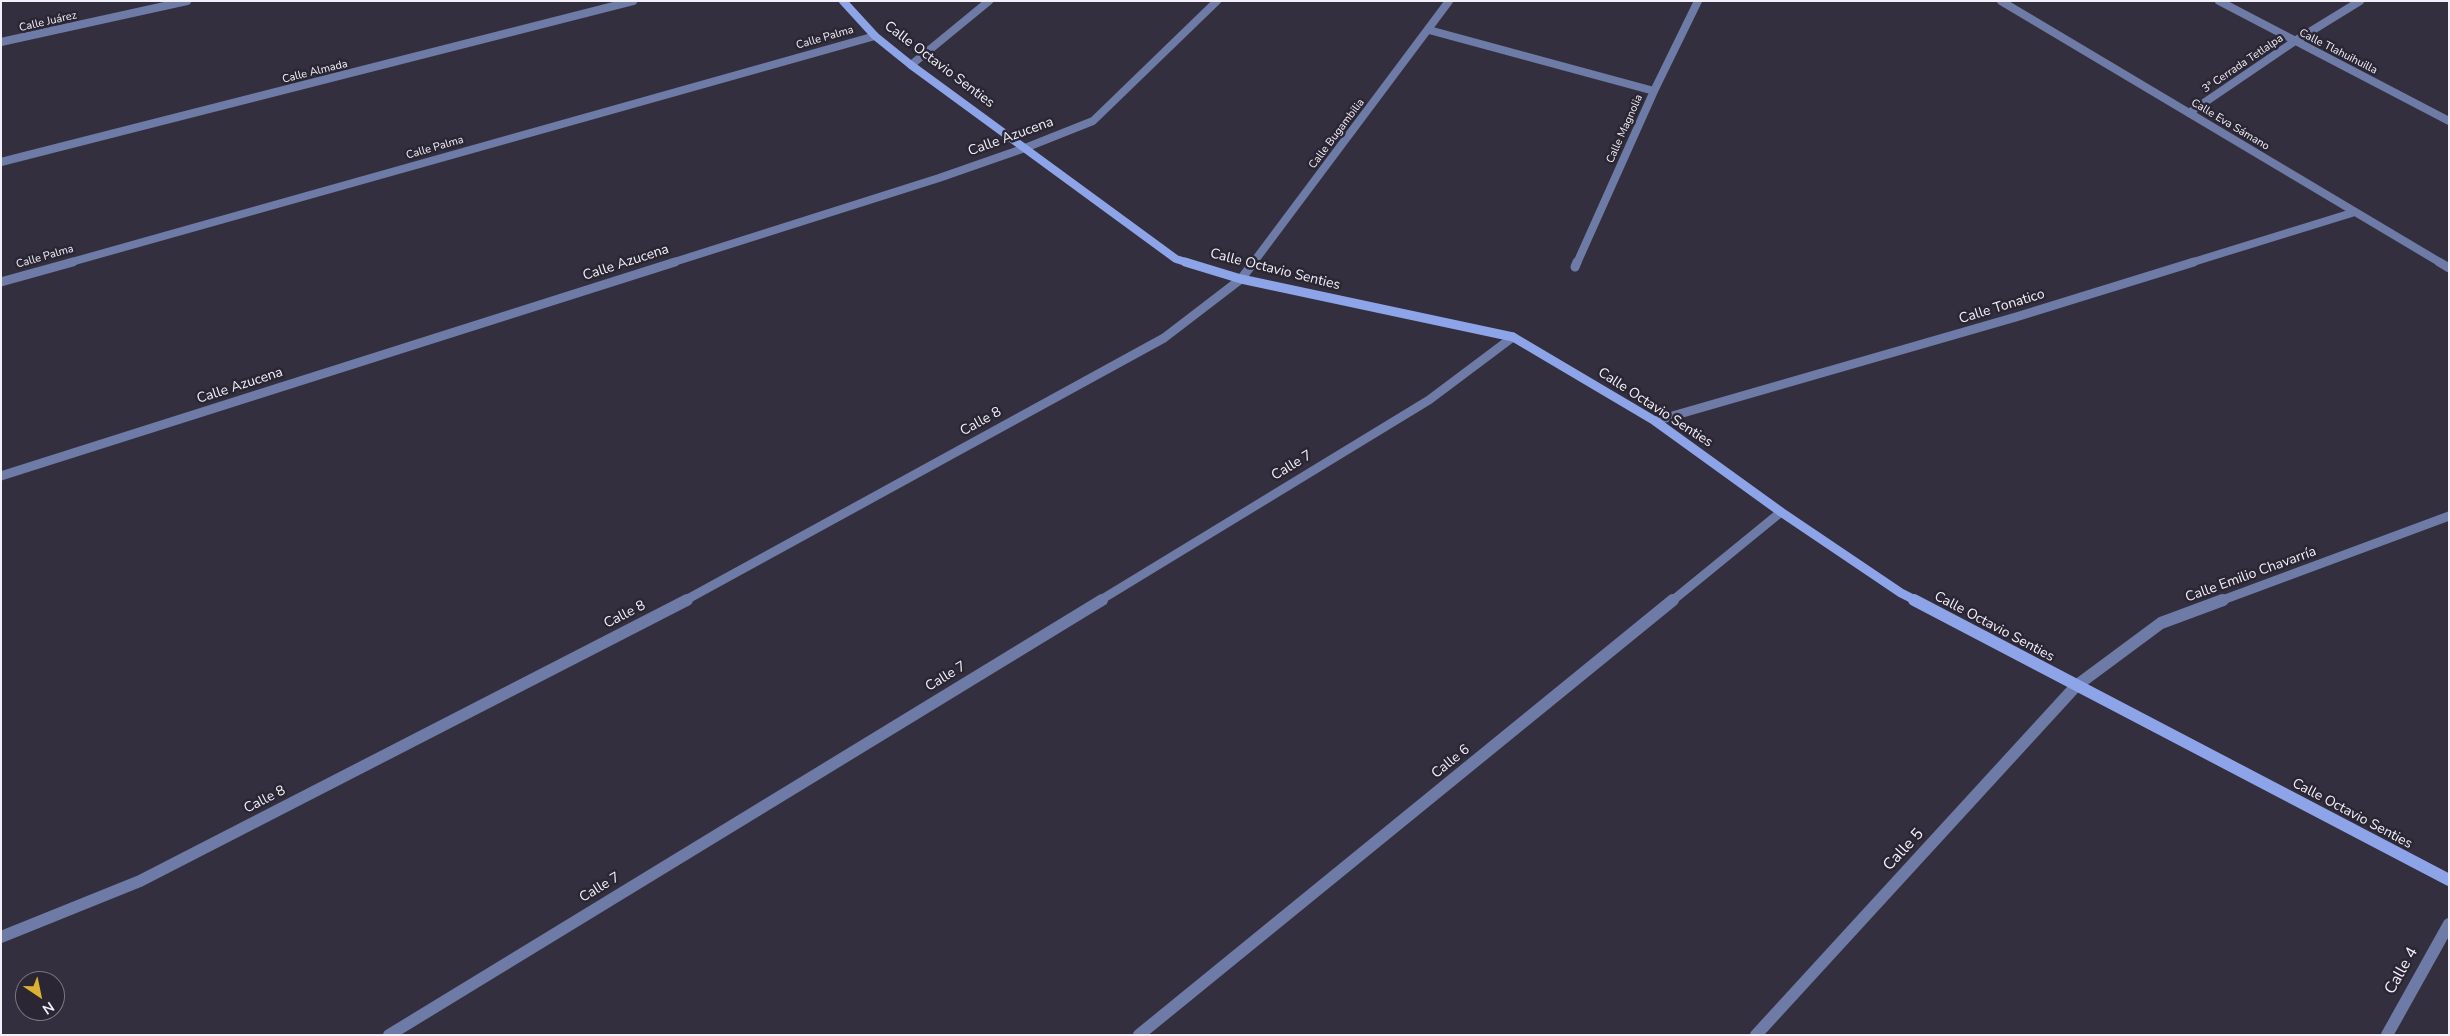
<!DOCTYPE html>
<html>
<head>
<meta charset="utf-8">
<style>
	body { margin:0 }
	#map { position:relative; width:2450px; height:1036px; overflow:hidden; background:#342f3f; font-family:"Nunito Sans",sans-serif }
	canvas { display:block }
	.frame { position:absolute; inset:0; border:2px solid #f3f0fa; pointer-events:none }
	.north { position:absolute; left:15px; top:971px; width:50px; height:50px; box-sizing:border-box; background:#2a2634; border:1px solid #7a7783; border-radius:50%; rotate:146deg; font-size:14px; font-weight:700; line-height:20px; text-align:center; color:#f3f0fa }
	.north::after { content:''; display:block; margin:auto; width:18px; height:22px; background:#dcb233; clip-path:polygon(50% 0,100% 100%,50% 72%,0 100%) }
</style>
</head>
<body>
<div id="map">
<canvas width="2450" height="1036"></canvas>
<div class="frame"></div>
<div class="north">N</div>
</div>
<script>
const g = document.querySelector('canvas').getContext('2d');
g.lineJoin = 'round';
const shape = rows => new Path2D(rows.map(r => 'M' + r).join(''));
function stroke(path, color, width, dash) { g.strokeStyle = color; g.lineWidth = width; g.lineCap = dash ? 'butt' : 'round'; g.setLineDash(dash || []); g.stroke(path); }
function drawText(font, color, halo, rows, align = 'center') {
  g.font = font + ' "Nunito Sans",sans-serif'; g.lineWidth = 5; g.setLineDash([]); g.textBaseline = 'middle'; g.strokeStyle = halo; g.fillStyle = color; for (const [text, x, y, turn = 0] of rows) {
    g.save(); g.translate(x, y); g.rotate((+turn || 0) * Math.PI / 180); g.textAlign = isNaN(turn) ? turn : align; if (halo) g.strokeText(text, 0, 0); g.fillText(text, 0, 0); g.restore();
  }
}
stroke(shape([
	[2001,1,2441,263],
	[2219,1,2449,121],
	[1429,30,1654,91],
	[1,42,187,1],
	[911,65,989,1],
	[2189,113,2295,41,2360,1],
	[1,162,633,1],
	[68,263,875,36],
	[671,263,939,178,1025,148,1093,121,1217,1],
	[1253,263,1449,1],
	[1577,263,1654,91,1698,1],
	[2190,263,2355,212]
]), '#6d7ba6', 8);
stroke(shape([
	[2439,262,2449,268],
	[1575,267,1577,262],
	[1,282,73,262],
	[1655,421,2016,317,2194,262],
	[1,476,675,262],
	[684,601,1164,338,1241,279,1254,262],
	[1099,601,1429,400,1513,337],
	[1672,601,1781,512],
	[2220,601,2449,516]
]), '#6d7ba6', 9);
stroke(shape([
	[1,937,140,881,687,600],
	[389,1035,1102,600],
	[1139,1035,1673,600],
	[1756,1035,2076,686,2161,623,2223,600],
	[2387,1035,2449,924]
]), '#6d7ba6', 12);
stroke(shape([
	[843,1,875,36,911,65,1176,259,1189,263]
]), '#8da4e8', 8);
stroke(shape([
	[1185,262,1241,279,1513,337,1655,421,1781,512,1901,593,1917,601]
]), '#8da4e8', 9);
stroke(shape([
	[1914,600,2449,880]
]), '#8da4e8', 12);
drawText('11px', '#f3f0fa', '#2a2634', [
	["Calle Juárez",48,22,-13],
	["Calle Palma",825,38,-16],
	["Calle Tlahuihuilla",2338,52,27],
	["3ª Cerrada Tetlalpa",2243,64,-34],
	["Calle Almada",315,72,-14],
	["Calle Eva Sámano",2230,125,31],
	["Calle Magnolia",1625,129,-66],
	["Calle Bugambilia",1337,134,-53],
	["Calle Palma",435,148,-16],
	["Calle Palma",45,257,-16]
]);
drawText('14px', '#f3f0fa', '#2a2634', [
	["Calle Octavio Senties",939,65,37],
	["Calle Azucena",1011,137,-20],
	["Calle Azucena",626,263,-18],
	["Calle Octavio Senties",1275,270,14],
	["Calle Tonatico",2002,307,-17],
	["Calle Azucena",240,386,-18],
	["Calle Octavio Senties",1655,408,33],
	["Calle 8",981,422,-29],
	["Calle 7",1292,466,-31],
	["Calle Emilio Chavarría",2251,575,-20],
	["Calle 8",625,615,-27],
	["Calle Octavio Senties",1994,627,28],
	["Calle 7",946,677,-31],
	["Calle 6",1451,762,-39],
	["Calle 8",265,800,-27],
	["Calle Octavio Senties",2352,814,28],
	["Calle 7",600,888,-31]
]);
drawText('16px', '#f3f0fa', '#2a2634', [
	["Calle 5",1904,850,-47],
	["Calle 4",2402,971,-61]
]);
</script>
</body>
</html>
